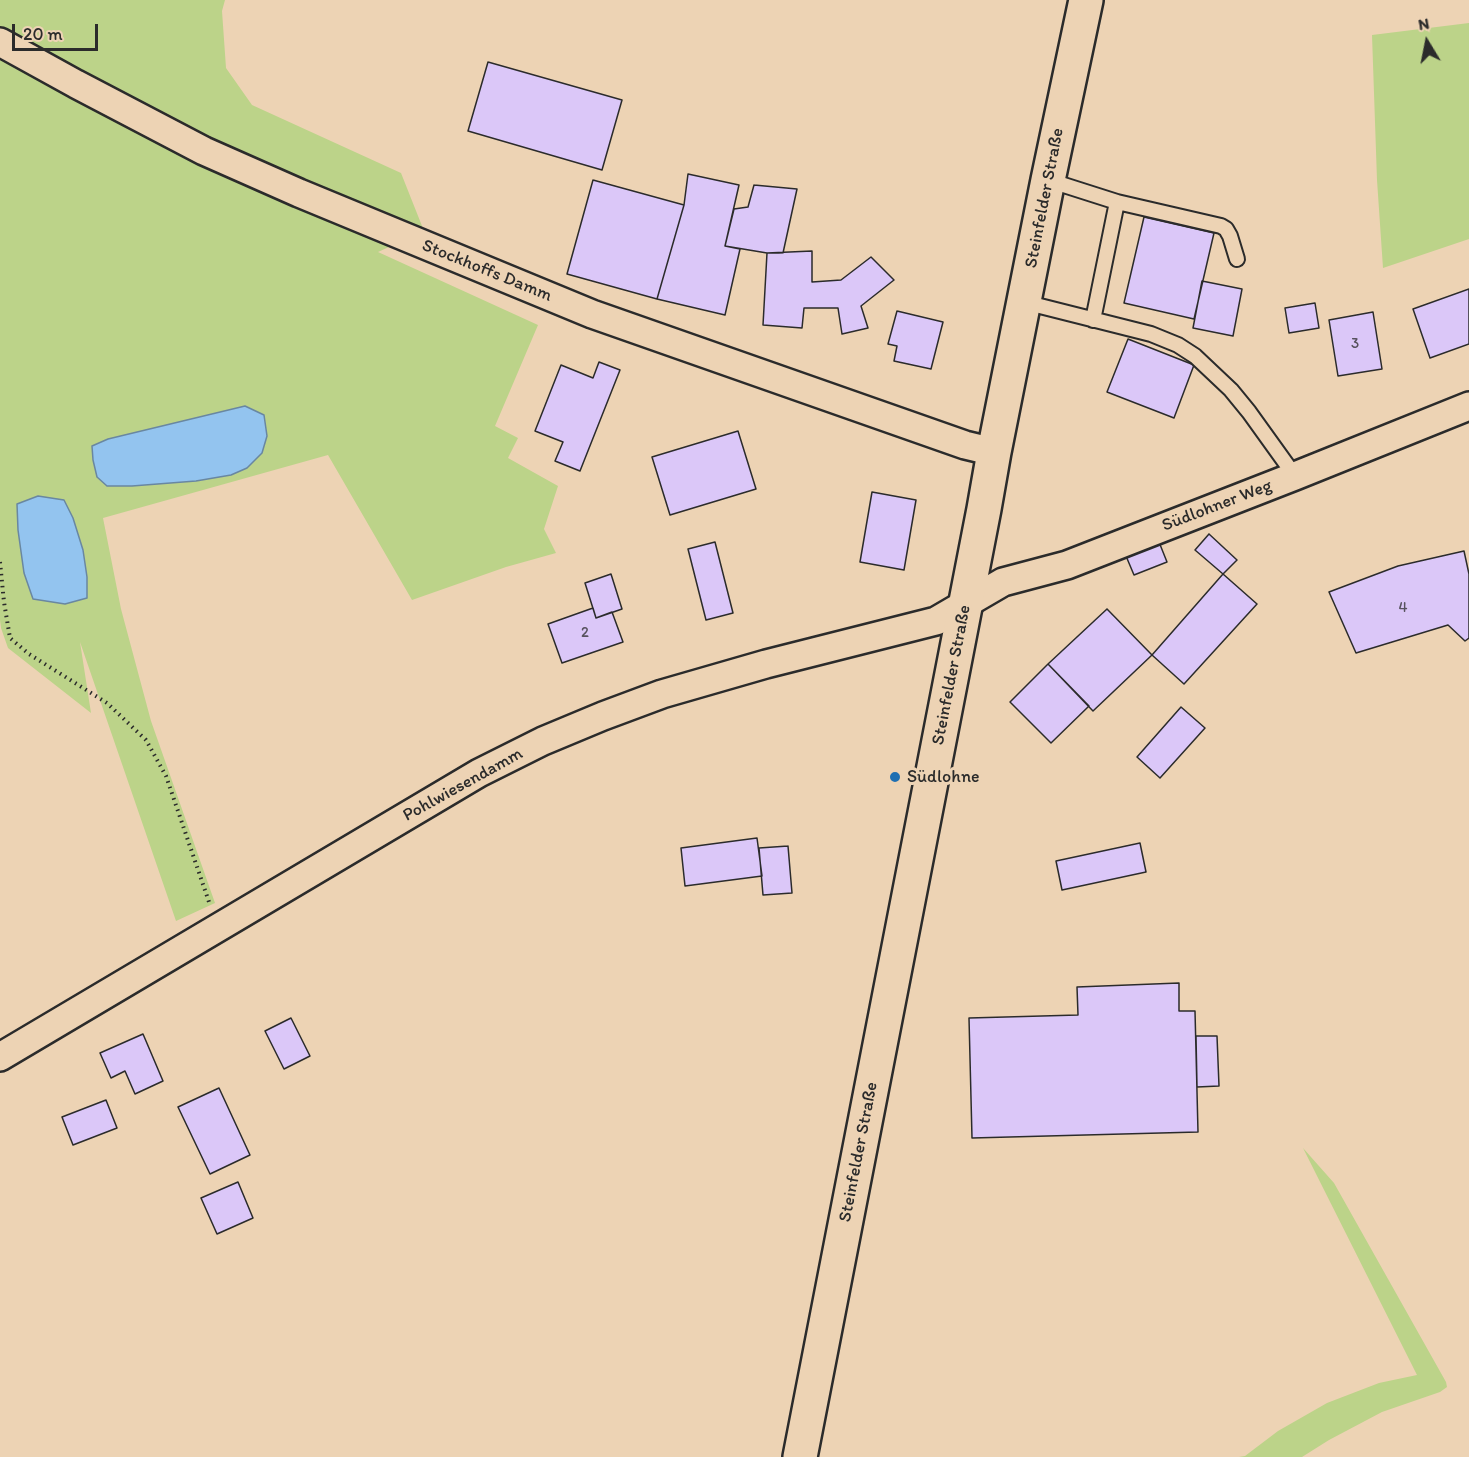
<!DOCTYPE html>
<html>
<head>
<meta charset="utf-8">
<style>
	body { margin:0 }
	#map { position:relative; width:1469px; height:1457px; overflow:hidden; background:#edd3b4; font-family:Itim,sans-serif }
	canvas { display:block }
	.north { position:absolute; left:1397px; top:12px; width:60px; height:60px; -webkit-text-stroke:4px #edd3b4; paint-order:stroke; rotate:350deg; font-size:16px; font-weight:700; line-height:24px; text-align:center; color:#2b2b2b }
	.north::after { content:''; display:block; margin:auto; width:21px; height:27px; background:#2b2b2b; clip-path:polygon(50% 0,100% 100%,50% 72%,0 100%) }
	.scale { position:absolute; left:12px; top:24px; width:86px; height:27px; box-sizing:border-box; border:3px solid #2b2b2b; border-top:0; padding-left:8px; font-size:18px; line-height:21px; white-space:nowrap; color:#2b2b2b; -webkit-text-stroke:4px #edd3b4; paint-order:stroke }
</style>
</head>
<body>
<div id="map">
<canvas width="1469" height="1457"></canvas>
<div class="north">N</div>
<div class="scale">20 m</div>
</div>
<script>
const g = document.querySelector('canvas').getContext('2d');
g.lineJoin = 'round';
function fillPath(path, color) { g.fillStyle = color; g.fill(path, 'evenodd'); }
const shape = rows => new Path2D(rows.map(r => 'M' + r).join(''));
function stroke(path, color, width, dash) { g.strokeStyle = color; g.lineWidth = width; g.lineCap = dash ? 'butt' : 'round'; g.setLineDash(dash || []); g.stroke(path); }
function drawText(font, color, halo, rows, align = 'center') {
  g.font = font + ' Itim,sans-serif'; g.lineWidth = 6; g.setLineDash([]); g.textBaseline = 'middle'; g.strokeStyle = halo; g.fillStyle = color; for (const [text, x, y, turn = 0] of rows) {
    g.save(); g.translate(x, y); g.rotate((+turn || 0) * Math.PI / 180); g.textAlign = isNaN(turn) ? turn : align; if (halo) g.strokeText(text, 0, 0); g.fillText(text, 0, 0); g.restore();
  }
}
fillPath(shape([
	[0,0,225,0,222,11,226,68,252,105,401,173,424,231,378,252,538,325,495,426,518,438,508,458,558,486,544,529,556,553,506,567,412,600,328,455,103,518,121,609,151,721,215,903,176,921,80,642,91,713,8,648,1,628,0,620],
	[245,406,231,475,196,481,132,486,224,411],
	[1469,23,1469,239,1383,268,1377,180,1372,35],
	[1303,1148,1334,1183,1446,1382,1447,1387,1440,1392,1382,1412,1329,1440,1302,1457,1239,1457,1245,1456,1278,1431,1327,1403,1379,1383,1417,1375]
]), '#bcd389');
const water = shape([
	[245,406,264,415,267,436,262,453,247,468,231,475,196,481,132,486,107,486,97,477,93,460,92,446,108,439,245,406],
	[38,496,64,500,73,518,83,550,87,577,87,598,65,604,33,599,24,573,18,530,17,504,38,496]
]);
fillPath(water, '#93c4ef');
stroke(water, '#6987a1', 1.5);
const building = shape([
	[488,62,622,100,602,170,468,131,488,62],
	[688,174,739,185,725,246,740,249,725,315,657,299,684,205,688,174],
	[593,180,684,205,657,299,567,274,593,180],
	[754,185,797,189,783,253,767,253,725,246,734,209,748,207,754,185],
	[1144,217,1214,233,1194,319,1124,303,1144,217],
	[812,251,812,282,841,280,871,257,894,280,861,306,868,328,842,334,838,308,804,308,802,328,763,325,767,253,812,251],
	[1202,281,1242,289,1233,336,1193,328,1202,281],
	[1469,289,1469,344,1430,358,1413,309,1469,289],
	[1315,303,1319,328,1289,333,1285,308,1315,303],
	[897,311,943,322,931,369,894,361,897,346,888,344,897,311],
	[1373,312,1382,369,1338,376,1329,320,1373,312],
	[1128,339,1194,365,1174,418,1107,392,1128,339],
	[599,362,620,370,580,471,555,461,563,442,535,431,561,365,593,378,599,362],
	[738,431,756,489,670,515,652,457,738,431],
	[872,492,916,500,904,570,860,562,872,492],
	[1209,534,1237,560,1223,574,1195,550,1209,534],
	[715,542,733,613,706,620,688,549,715,542],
	[1159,542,1167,562,1134,575,1126,556,1159,542],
	[1464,551,1469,574,1469,638,1465,641,1448,625,1356,653,1329,592,1398,566,1464,551],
	[611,574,622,609,596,618,585,583,611,574],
	[1223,574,1257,604,1184,684,1152,655,1223,574],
	[593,608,596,618,612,612,623,642,562,663,548,624,593,608],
	[1107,609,1152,655,1093,711,1048,664,1107,609],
	[1048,664,1089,706,1051,743,1010,702,1048,664],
	[1181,707,1205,728,1160,778,1137,757,1181,707],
	[757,838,762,876,685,886,681,848,757,838],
	[1140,843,1146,872,1062,890,1056,861,1140,843],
	[788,846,792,893,763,895,759,848,788,846],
	[1179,983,1179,1011,1195,1011,1198,1132,972,1138,969,1018,1078,1015,1077,987,1179,983],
	[291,1018,310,1056,284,1069,265,1031,291,1018],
	[143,1034,163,1081,135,1094,125,1071,111,1078,100,1053,143,1034],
	[1196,1036,1217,1036,1219,1086,1197,1087,1196,1036],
	[219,1088,250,1155,210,1174,178,1107,219,1088],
	[106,1100,117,1128,73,1145,62,1117,106,1100],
	[238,1182,253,1218,217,1234,201,1198,238,1182]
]);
fillPath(building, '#dbc7f8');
stroke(building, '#2b2b2b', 1.5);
const service = shape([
	[1048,180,1117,202,1093,320],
	[1117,202,1221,226,1226,229,1230,236,1237,259],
	[1024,302,1151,334,1178,345,1195,356,1231,390,1249,412,1295,476]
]);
const minor = shape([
	[0,42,76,84,204,151,299,193,592,314,965,445,994,452],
	[0,1057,479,773,543,741,603,716,662,694,766,664,936,621,1003,582,1067,565,1295,476,1469,406]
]);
const secondary = shape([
	[800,1457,984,509,994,452,1048,180,1086,0]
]);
stroke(service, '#2b2b2b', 18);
stroke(minor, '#2b2b2b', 32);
stroke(secondary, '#2b2b2b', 38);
stroke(shape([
	[0,562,4,602,10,638,29,654,107,703,146,740,166,776,209,902]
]), '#2b2b2b', 4, [1.5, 4.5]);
stroke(service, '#edd3b4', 14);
stroke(minor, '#edd3b4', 27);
stroke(secondary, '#edd3b4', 33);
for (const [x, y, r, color] of [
	[895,777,6,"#1f6fb2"]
]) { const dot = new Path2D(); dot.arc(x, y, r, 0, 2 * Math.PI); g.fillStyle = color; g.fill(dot); stroke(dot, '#edd3b4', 2); }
drawText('15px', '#57525e', null, [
	["3",1355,344],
	["4",1403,608],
	["2",585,633]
]);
drawText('18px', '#2b2b2b', '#edd3b4', [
	["Steinfelder Straße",1045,198,-79],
	["Stockhoffs Damm",487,271,22],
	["Südlohner Weg",1217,506,-21],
	["Steinfelder Straße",952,675,-79],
	["Pohlwiesendamm",463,785,-29],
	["Steinfelder Straße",859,1152,-79]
]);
drawText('18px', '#2b2b2b', '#edd3b4', [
	["Südlohne",907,777]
], 'left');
</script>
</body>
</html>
